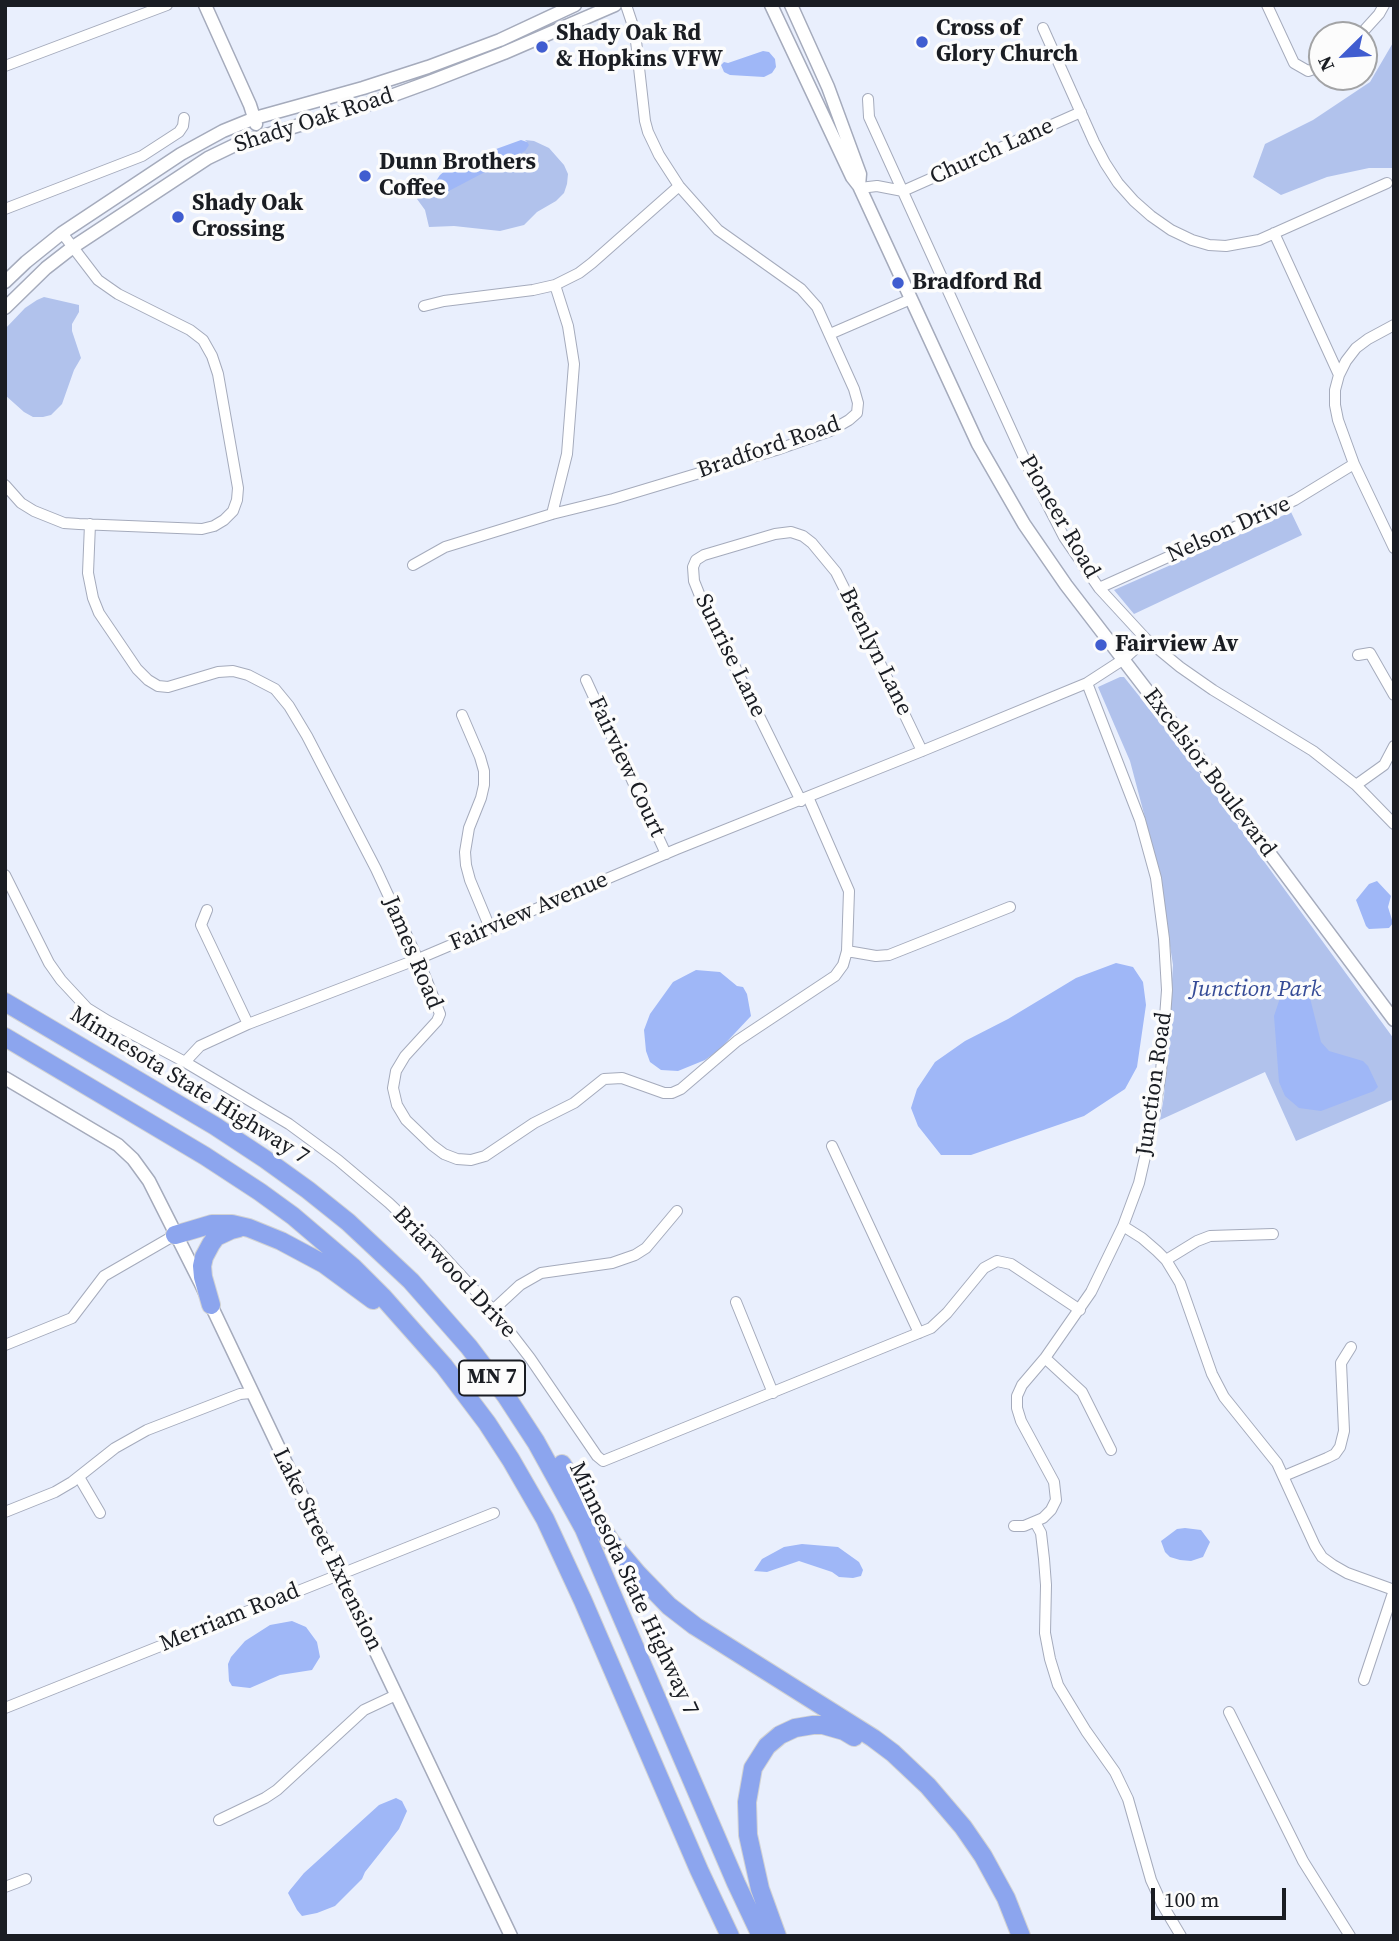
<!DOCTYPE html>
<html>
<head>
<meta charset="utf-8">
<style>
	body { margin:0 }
	#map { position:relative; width:1399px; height:1941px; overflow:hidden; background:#e9effd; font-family:"Source Serif 4",serif }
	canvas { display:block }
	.frame { position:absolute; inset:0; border:7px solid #1a1d23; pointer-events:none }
	.north { position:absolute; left:1308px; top:21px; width:70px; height:70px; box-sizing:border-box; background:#fcfcfc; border:2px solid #a2a3a5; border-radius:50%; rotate:246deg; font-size:19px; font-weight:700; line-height:28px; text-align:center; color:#1a1d23 }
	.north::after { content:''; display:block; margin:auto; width:24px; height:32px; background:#405dd0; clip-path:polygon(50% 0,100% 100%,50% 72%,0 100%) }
	.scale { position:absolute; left:1151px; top:1888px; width:135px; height:32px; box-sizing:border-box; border:4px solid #1a1d23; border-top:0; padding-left:9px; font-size:21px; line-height:24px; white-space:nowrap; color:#1a1d23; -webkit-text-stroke:5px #fcfcfc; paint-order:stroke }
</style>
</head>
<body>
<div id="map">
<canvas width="1399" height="1941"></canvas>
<div class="frame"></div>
<div class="north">N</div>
<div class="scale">100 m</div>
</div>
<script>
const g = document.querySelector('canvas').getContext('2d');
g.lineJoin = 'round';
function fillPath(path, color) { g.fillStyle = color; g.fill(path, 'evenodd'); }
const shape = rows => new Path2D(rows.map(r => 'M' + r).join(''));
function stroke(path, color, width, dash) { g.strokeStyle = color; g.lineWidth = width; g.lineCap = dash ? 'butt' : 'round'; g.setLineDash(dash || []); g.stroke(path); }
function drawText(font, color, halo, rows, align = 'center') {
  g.font = font + ' "Source Serif 4",serif'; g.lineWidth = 7; g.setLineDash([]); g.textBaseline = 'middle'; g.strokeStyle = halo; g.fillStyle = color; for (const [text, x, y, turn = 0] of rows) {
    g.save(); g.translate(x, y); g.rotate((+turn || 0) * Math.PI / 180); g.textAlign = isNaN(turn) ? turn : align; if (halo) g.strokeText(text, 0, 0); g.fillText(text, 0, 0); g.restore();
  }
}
fillPath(shape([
	[1394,41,1394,168,1369,168,1327,177,1281,195,1253,177,1265,144,1313,120,1370,82],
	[525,140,534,141,549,148,564,165,568,174,567,184,564,193,556,201,537,212,524,225,500,231,454,226,429,227,425,210,417,199,419,196,434,184,433,188,527,142],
	[44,297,79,305,79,312,72,324,72,331,81,358,74,370,62,404,51,415,43,417,33,417,24,412,5,395,5,329,25,308,37,300],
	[1291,512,1302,535,1134,614,1114,590],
	[1120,677,1124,677,1184,752,1394,1039,1394,1099,1296,1141,1265,1072,1160,1120,1164,1096,1173,965,1157,863,1130,761,1098,687]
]), '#b1c2ec');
fillPath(shape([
	[763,51,769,52,775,59,776,67,772,73,764,77,730,75,724,72,721,65,724,62,728,63],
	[521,140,527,142,529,145,525,151,445,193,440,194,434,191,434,184,440,175,447,169,463,161],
	[1377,881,1391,896,1388,907,1393,923,1389,928,1369,929,1366,926,1356,900,1369,884],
	[1116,963,1133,967,1143,982,1146,1005,1137,1067,1125,1089,1084,1116,971,1155,941,1155,918,1126,911,1108,917,1089,935,1062,965,1041,1008,1019,1076,978],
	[696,970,720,972,737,986,743,987,747,994,751,1016,719,1050,705,1060,678,1071,661,1070,650,1062,646,1051,644,1030,650,1014,673,982],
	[1293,988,1305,990,1310,998,1321,1042,1329,1051,1363,1061,1368,1066,1378,1087,1374,1091,1321,1111,1299,1108,1285,1096,1279,1082,1274,1016,1280,998],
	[1185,1528,1201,1530,1210,1542,1203,1557,1191,1561,1180,1560,1170,1557,1165,1552,1161,1541,1177,1529],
	[802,1544,838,1547,859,1562,863,1570,861,1576,853,1578,839,1577,832,1572,799,1561,767,1572,754,1571,762,1559,784,1547],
	[292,1621,306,1627,317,1642,320,1657,312,1670,280,1675,250,1688,232,1686,229,1681,228,1664,231,1657,245,1641,270,1625],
	[396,1798,402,1801,407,1811,399,1829,365,1872,362,1879,335,1906,317,1913,302,1916,297,1910,288,1893,290,1890,304,1873,379,1805]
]), '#9fb7f7');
const street = shape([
	[1267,5,1294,63,1308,71,1322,66],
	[1043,28,1094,142,1105,163,1118,183,1134,201,1151,216,1171,230,1192,240,1209,245,1226,246,1259,240,1387,183],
	[1360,35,1379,14,1384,5],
	[5,66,167,5],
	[868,99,869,117,1028,467,1064,537,1099,588,1146,639,1180,667,1213,690,1313,751,1356,785,1394,824],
	[860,188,877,186,903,191,1081,112],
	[5,209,142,156,179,132,183,126,184,118],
	[1274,233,1339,375],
	[424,306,444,301,533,290,555,285,579,273,592,263,679,186],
	[1394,325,1368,339,1356,348,1346,361,1339,375,1335,390,1335,405,1338,420,1354,464,1394,548],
	[830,334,911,299],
	[5,485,21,503,34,511,64,523,79,524,202,529,214,526,224,520,233,511,237,500,238,488,218,374,212,356,203,340,190,330,118,294,98,280,62,233],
	[552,514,567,454,574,364,568,326,555,285],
	[90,524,88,573,93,598,99,613,137,669,148,680,158,686,168,687,218,672,233,671,248,675,275,689,289,706,307,736,376,869,421,966,440,1014,437,1021,405,1056,396,1071,393,1088,397,1105,406,1120,432,1145,444,1154,457,1159,471,1160,485,1156,534,1123,574,1103,604,1079,622,1078,664,1093,672,1093,681,1089,737,1041,835,976,843,965,847,951,849,891,808,797],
	[413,565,445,547,552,514,613,499,776,450,830,431,849,420,857,413,858,403,854,389,817,307,801,289,718,230,679,186,659,155,648,132,645,121,635,32,626,5],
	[1099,588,1295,500,1354,464],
	[1358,655,1370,653,1394,695],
	[586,680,666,854],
	[1087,683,1140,820,1156,878,1164,939,1167,990,1161,1072,1153,1122,1139,1183,1123,1226,1091,1292,1045,1358,1082,1392,1111,1450],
	[462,715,480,757,484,771,484,785,481,798,469,828,465,852,466,865,470,880,490,928],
	[1356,785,1384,765,1394,746],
	[801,801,700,596,694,581,693,567,696,560,704,555,775,534,791,532,803,536,812,543,836,572,845,590,922,751],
	[5,875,49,963,61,980,87,1008,108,1021,185,1062,289,1124,338,1160,389,1203,435,1247,493,1310,530,1358,597,1456,603,1461,931,1328,947,1313,984,1268,997,1261,1011,1264,1080,1310],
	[207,910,201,925,248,1024],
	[847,951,876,956,889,955,1010,907],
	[185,1062,200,1046,248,1024,418,959,677,849,922,751,1087,683,1124,659,1146,639],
	[832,1146,919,1333],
	[1123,1226,1142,1238,1157,1251,1166,1260,1180,1283,1212,1374,1224,1397,1277,1463,1315,1546,1322,1557,1333,1565,1347,1573,1394,1590],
	[1166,1260,1197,1241,1210,1236,1273,1234],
	[736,1302,773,1393],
	[493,1310,520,1285,541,1273,612,1263,635,1255,646,1248,677,1211],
	[5,1345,72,1318,104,1276,175,1235],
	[1284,1476,1327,1458,1335,1454,1340,1447,1344,1431,1341,1363,1351,1347],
	[79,1477,100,1513],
	[5,1512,55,1492,72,1482,115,1448,147,1430,240,1394,251,1393],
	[1035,1522,1041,1533,1044,1559,1046,1585,1045,1633,1050,1659,1058,1685,1086,1731,1115,1772,1128,1799,1151,1880,1162,1904,1181,1936],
	[1014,1526,1024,1526,1043,1518,1051,1510,1056,1500,1054,1482,1021,1421,1017,1408,1017,1396,1022,1385,1045,1358],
	[1364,1680,1394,1590],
	[5,1708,494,1513],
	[1229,1712,1303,1861,1350,1936],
	[219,1820,265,1798,277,1790,364,1710,396,1695],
	[5,1887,26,1879]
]);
const secondary = shape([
	[205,5,250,105,256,124],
	[771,5,852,177,859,186,978,444,1024,524,1066,585,1185,740,1394,1020],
	[791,5,828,87,860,174,859,186],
	[5,282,26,262,62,233,181,154,223,131,255,118,363,88,428,67,500,40,575,5],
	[5,308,46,268,73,247,208,158,237,144,369,104,432,81,504,53,615,5],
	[5,1078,118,1145,133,1159,149,1181,200,1282,511,1936]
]);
const highway = shape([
	[5,1002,215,1126,265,1159,308,1190,348,1222,411,1281,469,1347,506,1396,536,1442,584,1529,736,1883,761,1936],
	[5,1037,205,1156,260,1192,293,1216,353,1267,382,1296,444,1366,487,1423,511,1460,545,1519,583,1601,699,1870,730,1936],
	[175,1235,212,1224,232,1224,249,1228,281,1241,324,1264,373,1300],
	[211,1305,203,1277,202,1266,204,1257,211,1244,216,1237,231,1230,239,1228],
	[562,1464,611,1542,637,1573,669,1606,695,1626,873,1738,893,1753,928,1786,963,1827,983,1856,1006,1898,1021,1936],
	[777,1936,760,1889,748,1835,747,1802,753,1768,767,1746,780,1735,795,1728,813,1725,823,1725,844,1731,854,1737]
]);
stroke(street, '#a5abbc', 12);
stroke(secondary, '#a5abbc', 15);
stroke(highway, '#d1d2d3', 20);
stroke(street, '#fff', 10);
stroke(secondary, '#fff', 12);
stroke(highway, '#8ca5ee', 18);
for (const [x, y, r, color] of [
	[922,42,7,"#405dd0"],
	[542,47,7,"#405dd0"],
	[365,176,7,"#405dd0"],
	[178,217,7,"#405dd0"],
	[898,283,7,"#405dd0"],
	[1101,645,7,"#405dd0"]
]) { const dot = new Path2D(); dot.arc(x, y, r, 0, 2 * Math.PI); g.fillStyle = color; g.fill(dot); stroke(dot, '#fcfcfc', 2.5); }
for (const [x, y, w] of [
	[492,1378,66]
]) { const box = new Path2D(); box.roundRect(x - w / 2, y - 17.5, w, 35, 5); g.fillStyle = '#fcfcfc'; g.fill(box); stroke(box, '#1a1d23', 2); }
drawText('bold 21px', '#1a1d23', null, [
	["MN 7",492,1378]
]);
drawText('bold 23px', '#1a1d23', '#fcfcfc', [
	["Cross of",936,29],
	["Glory Church",936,55],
	["Shady Oak Rd",556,34],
	["& Hopkins VFW",556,60],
	["Dunn Brothers",379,163],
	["Coffee",379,189],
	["Shady Oak",192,204],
	["Crossing",192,230],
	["Bradford Rd",912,283],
	["Fairview Av",1115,645]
], 'left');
drawText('23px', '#1a1d23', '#fcfcfc', [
	["Shady Oak Road",314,121,-18],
	["Church Lane",992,152,-24],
	["Bradford Road",769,448,-19],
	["Pioneer Road",1059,517,60],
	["Nelson Drive",1229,530,-24],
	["Brenlyn Lane",875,652,64],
	["Sunrise Lane",730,656,64],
	["Fairview Court",626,767,65],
	["Excelsior Boulevard",1209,773,53],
	["Fairview Avenue",529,912,-23],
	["James Road",412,953,67],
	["Junction Road",1155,1084,-82],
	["Minnesota State Highway 7",189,1086,32],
	["Briarwood Drive",454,1273,47],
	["Lake Street Extension",327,1550,64],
	["Minnesota State Highway 7",633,1589,65],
	["Merriam Road",230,1618,-22]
]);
drawText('italic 23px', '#354b96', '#fcfcfc', [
	["Junction Park",1256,990]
]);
</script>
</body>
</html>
